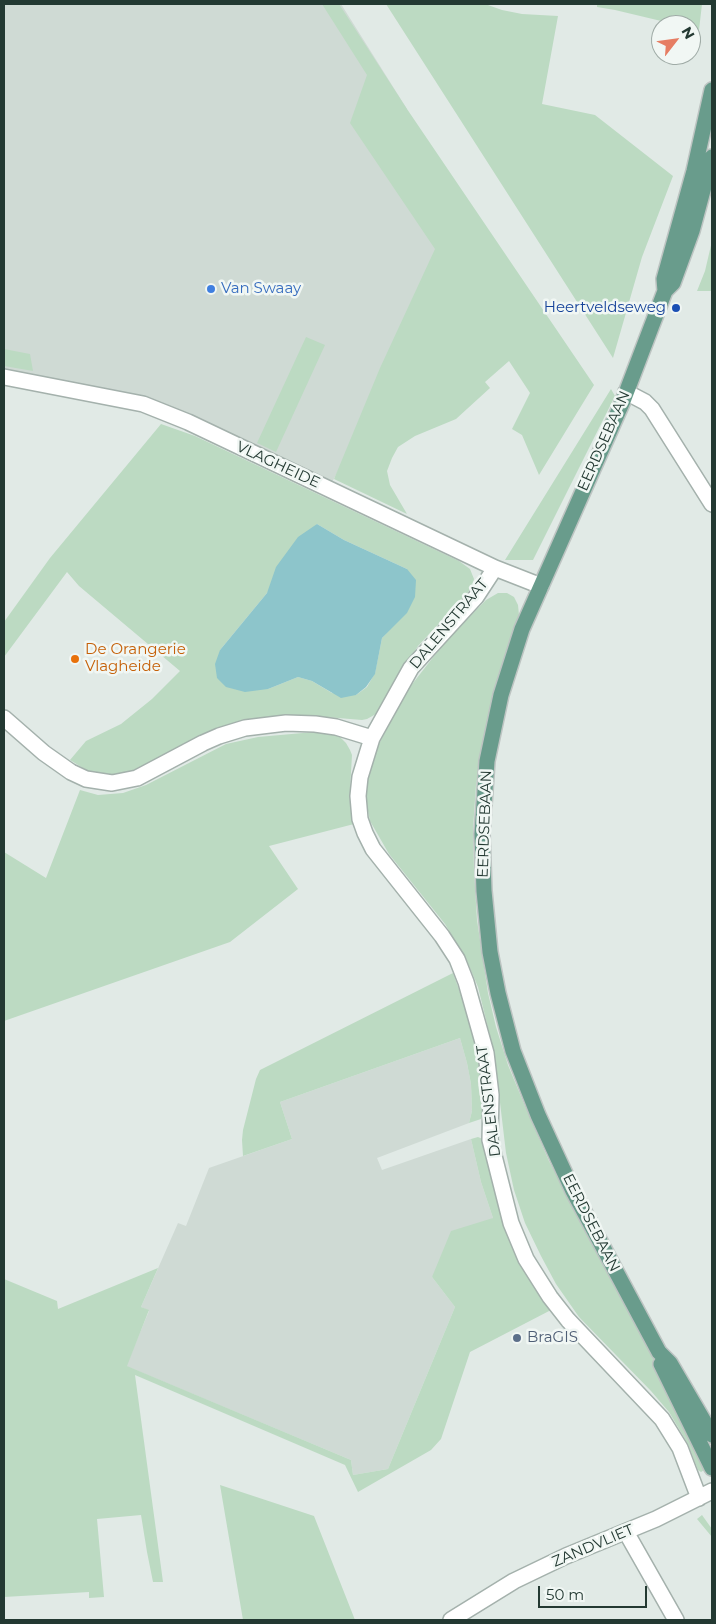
<!DOCTYPE html>
<html>
<head>
<meta charset="utf-8">
<style>
	body { margin:0 }
	#map { position:relative; width:716px; height:1624px; overflow:hidden; background:#e1eae6; font-family:Montserrat,sans-serif }
	canvas { display:block }
	.frame { position:absolute; inset:0; border:5px solid #233932; pointer-events:none }
	.north { position:absolute; left:651px; top:15px; width:50px; height:50px; box-sizing:border-box; background:#f1f7f4; border:1px solid #9faba6; border-radius:50%; rotate:60deg; font-size:14px; font-weight:700; line-height:20px; text-align:center; color:#233932 }
	.north::after { content:''; display:block; margin:auto; width:18px; height:22px; background:#e67d63; clip-path:polygon(50% 0,100% 100%,50% 72%,0 100%) }
	.scale { position:absolute; left:538px; top:1586px; width:109px; height:22px; box-sizing:border-box; border:2px solid #233932; border-top:0; padding-left:6px; font-size:15px; line-height:18px; white-space:nowrap; color:#233932; -webkit-text-stroke:4px #f1f7f4; paint-order:stroke }
</style>
</head>
<body>
<div id="map">
<canvas width="716" height="1624"></canvas>
<div class="frame"></div>
<div class="north">N</div>
<div class="scale">50 m</div>
</div>
<script>
const g = document.querySelector('canvas').getContext('2d');
g.lineJoin = 'round';
function fillPath(path, color) { g.fillStyle = color; g.fill(path, 'evenodd'); }
const shape = rows => new Path2D(rows.map(r => 'M' + r).join(''));
function stroke(path, color, width, dash) { g.strokeStyle = color; g.lineWidth = width; g.lineCap = dash ? 'butt' : 'round'; g.setLineDash(dash || []); g.stroke(path); }
function drawText(font, color, halo, rows, align = 'center') {
  g.font = font + ' Montserrat,sans-serif'; g.lineWidth = 5; g.setLineDash([]); g.textBaseline = 'middle'; g.strokeStyle = halo; g.fillStyle = color; for (const [text, x, y, turn = 0] of rows) {
    g.save(); g.translate(x, y); g.rotate((+turn || 0) * Math.PI / 180); g.textAlign = isNaN(turn) ? turn : align; if (halo) g.strokeText(text, 0, 0); g.fillText(text, 0, 0); g.restore();
  }
}
fillPath(shape([
	[4,4,341,4,407,109,404,115,470,229,331,484,160,402,4,371],
	[460,1038,467,1063,471,1084,472,1111,469,1123,377,1158,382,1170,471,1139,481,1182,493,1218,432,1277,455,1307,388,1469,353,1475,351,1460,126,1366,149,1311,141,1307,178,1223,186,1226,209,1168,292,1139,280,1102]
]), '#cfdad4');
fillPath(shape([
	[322,4,339,4,407,109,594,385,539,475,522,435,512,429,530,393,509,361,485,382,490,388,456,419,415,436,398,447,392,458,387,471,390,485,407,514,334,479,380,368,435,249,350,123,367,75],
	[386,4,485,4,502,10,522,14,558,16,542,104,595,115,673,176,642,257,613,358],
	[597,4,702,4,699,30,691,28,691,25,678,25,615,10,597,7],
	[712,241,712,291,697,291,705,271],
	[306,337,325,345,276,452,257,443],
	[4,349,30,354,33,371,4,366],
	[611,389,615,396,533,560,505,560],
	[161,424,195,436,459,561,470,569,474,579,472,587,466,595,418,646,400,673,376,714,367,719,362,720,302,715,259,718,213,731,187,743,151,764,131,773,116,776,91,773,70,760,86,741,121,724,152,699,180,671,79,586,67,572,4,657,4,622,50,558],
	[317,524,344,540,407,569,392,627,382,638,375,673,367,687,356,695,332,693,312,681,298,677,268,689,220,650,267,593],
	[498,593,507,593,514,597,518,605,519,615,504,663,483,747,476,785,473,829,474,870,477,920,488,993,496,1027,508,1065,525,1106,549,1161,677,1402,706,1469,701,1472,698,1470,688,1444,669,1412,651,1391,579,1317,556,1284,541,1256,525,1223,514,1190,506,1153,494,1052,478,987,467,961,445,924,389,854,370,821,367,806,366,792,369,770,378,746,406,692,445,642,486,600],
	[314,732,330,733,340,737,346,743,350,750,352,755,350,790,354,824,269,846,298,889,230,942,4,1021,4,852,46,878,80,790,98,795,123,793,146,785,226,744,258,737],
	[453,973,475,1034,482,1075,485,1108,481,1119,469,1123,472,1111,471,1084,467,1063,460,1038,280,1102,292,1139,243,1156,242,1140,243,1130,256,1079,260,1070],
	[478,1137,485,1140,497,1201,510,1237,551,1310,470,1352,441,1439,431,1450,358,1492,345,1465,135,1375,163,1582,153,1582,147,1552,141,1515,97,1519,104,1597,89,1598,89,1592,4,1597,4,1279,57,1301,58,1309,158,1268,141,1307,149,1310,127,1366,351,1460,353,1475,388,1469,455,1307,432,1277,451,1231,493,1218,481,1182,471,1139],
	[220,1485,314,1516,355,1620,243,1620],
	[702,1515,712,1529,712,1537,697,1519]
]), '#bcdac2');
fillPath(shape([
	[317,524,344,540,407,569,416,580,415,597,407,613,382,638,375,674,366,687,356,695,341,698,312,681,298,677,268,689,245,692,226,687,217,678,215,664,220,650,267,593,276,567,298,537]
]), '#8dc5cb');
const minor = shape([
	[4,377,143,404,188,422,495,568,541,586],
	[626,392,645,402,652,409,712,504],
	[495,568,476,597,411,668,372,738,360,777,358,796,360,819,365,833,373,849,442,936,457,959,466,982,486,1053,491,1095,490,1140,511,1223,526,1259,550,1297,568,1320,662,1419,680,1448,699,1498],
	[4,718,44,753,71,772,86,779,112,783,137,778,203,743,219,736,245,728,286,723,315,724,336,727,372,738],
	[626,1532,676,1620],
	[451,1620,514,1581,566,1556,656,1519,712,1491]
]);
const major = shape([
	[712,157,692,231,673,283,665,291,623,401,522,629,501,695,487,761,482,834,484,891,490,952,498,993,513,1051,538,1115,573,1191,659,1352,670,1363,712,1435],
	[665,291,664,279,694,171,712,90],
	[661,1364,712,1468]
]);
stroke(minor, '#a4b1ac', 18);
stroke(major, '#bdc4c2', 18);
stroke(minor, '#fff', 15);
stroke(major, '#699c8c', 15);
for (const [x, y, r, color] of [
	[211,289,5,"#3f7fe0"],
	[676,308,5,"#1a4fb4"],
	[75,659,5,"#e8710a"],
	[517,1338,5,"#5c6f8a"]
]) { const dot = new Path2D(); dot.arc(x, y, r, 0, 2 * Math.PI); g.fillStyle = color; g.fill(dot); stroke(dot, '#f1f7f4', 2); }
drawText('15px', '#366cbe', '#f1f7f4', [
	["Van Swaay",221,289]
], 'left');
drawText('15px', '#164399', '#f1f7f4', [
	["Heertveldseweg",666,308]
], 'right');
drawText('15px', '#233932', '#f1f7f4', [
	["EERDSEBAAN",604,441,-66],
	["VLAGHEIDE",278,465,25],
	["DALENSTRAAT",449,624,-50],
	["EERDSEBAAN",485,824,-88],
	["DALENSTRAAT",489,1101,-97],
	["EERDSEBAAN",591,1223,63],
	["ZANDVLIET",593,1546,-23]
]);
drawText('15px', '#c56008', '#f1f7f4', [
	["De Orangerie",85,650],
	["Vlagheide",85,667]
], 'left');
drawText('15px', '#4e5e75', '#f1f7f4', [
	["BraGIS",527,1338]
], 'left');
</script>
</body>
</html>
